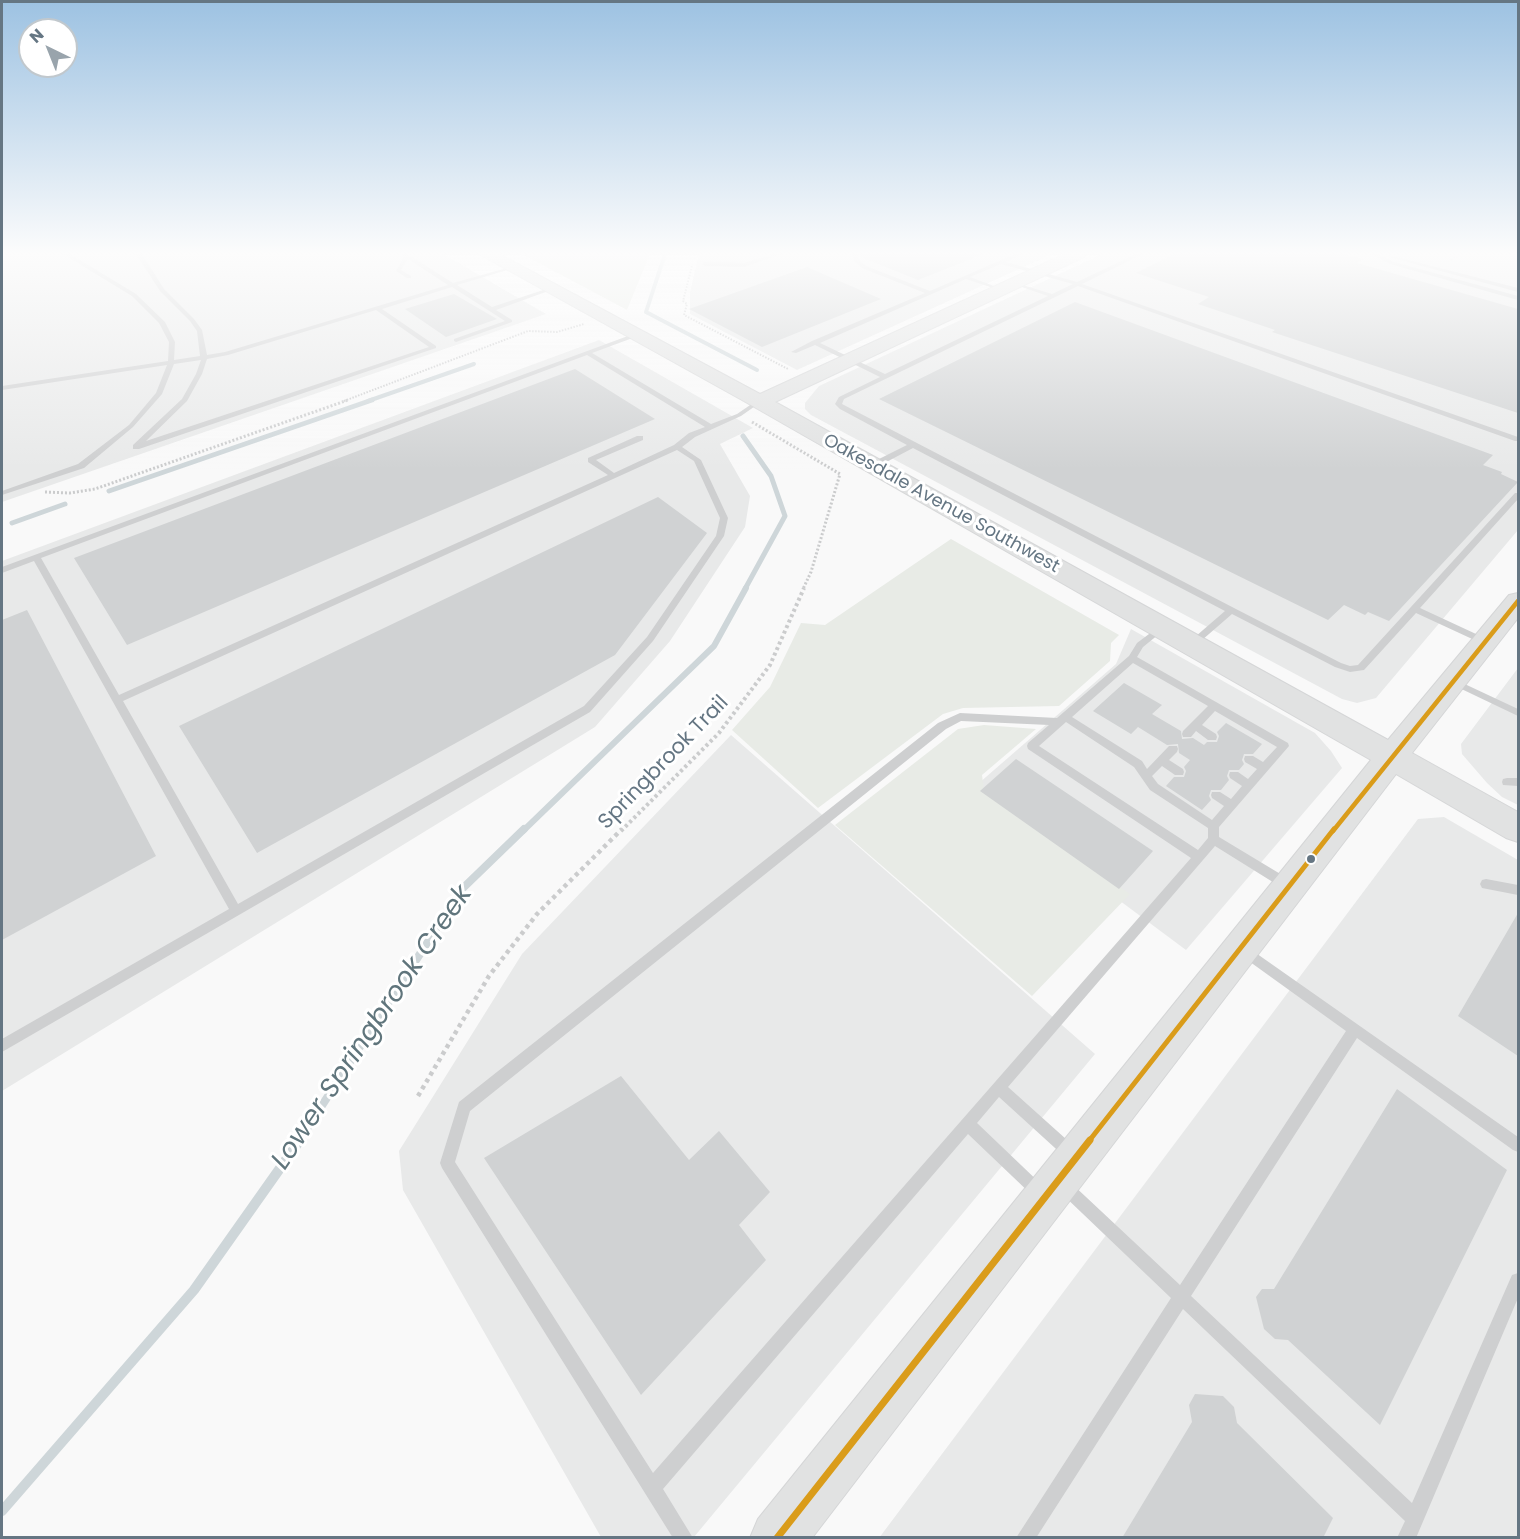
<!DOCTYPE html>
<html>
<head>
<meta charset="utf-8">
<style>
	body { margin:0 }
	#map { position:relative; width:1520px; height:1539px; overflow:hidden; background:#f9f9f9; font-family:Poppins,sans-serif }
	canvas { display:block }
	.frame { position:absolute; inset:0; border:3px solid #657683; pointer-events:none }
	.north { position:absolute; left:18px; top:18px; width:60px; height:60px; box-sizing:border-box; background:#fff; border:2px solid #c1c8cd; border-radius:50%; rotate:317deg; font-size:16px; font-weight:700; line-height:24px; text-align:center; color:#657683 }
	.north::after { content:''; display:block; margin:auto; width:21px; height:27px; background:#99a4ac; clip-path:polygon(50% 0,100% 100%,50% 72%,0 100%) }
</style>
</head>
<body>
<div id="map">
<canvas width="1520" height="1539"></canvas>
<div class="frame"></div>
<div class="north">N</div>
</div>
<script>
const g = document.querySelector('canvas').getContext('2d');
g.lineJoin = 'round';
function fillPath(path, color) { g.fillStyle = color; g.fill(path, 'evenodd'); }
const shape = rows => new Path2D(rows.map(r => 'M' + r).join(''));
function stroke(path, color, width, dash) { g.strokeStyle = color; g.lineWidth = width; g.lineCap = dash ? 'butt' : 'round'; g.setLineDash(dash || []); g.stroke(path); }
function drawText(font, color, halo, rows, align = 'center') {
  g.font = font + ' Poppins,sans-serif'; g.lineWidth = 6; g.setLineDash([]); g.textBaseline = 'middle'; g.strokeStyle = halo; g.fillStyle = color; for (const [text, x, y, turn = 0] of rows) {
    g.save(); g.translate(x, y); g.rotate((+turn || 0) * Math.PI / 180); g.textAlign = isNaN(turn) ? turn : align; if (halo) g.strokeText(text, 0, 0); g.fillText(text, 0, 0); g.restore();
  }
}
fillPath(shape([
	[2,254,443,254,546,314,2,502],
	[699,254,1052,254,797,370,690,314,690,292],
	[1102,254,1518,254,1518,530,1376,698,1357,703,1342,699,811,415,805,409,805,403,819,386],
	[599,340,753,428,720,444,750,496,745,527,670,641,595,727,2,1091,2,561],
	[1131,629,1315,733,1331,751,1342,768,1186,950,971,790,1116,664],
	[1518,668,1518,805,1502,797,1487,783,1462,754,1461,744],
	[731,735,1095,1054,694,1537,601,1537,403,1190,399,1151,522,954],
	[1444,817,1518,860,1518,1537,879,1538,1418,819]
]), '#e8e9e9');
fillPath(shape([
	[522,254,650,254,627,310],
	[951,539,1119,635,1111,643,1110,661,1059,706,963,708,943,714,818,808,732,730,770,687,801,623,825,625],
	[984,725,1036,729,982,775,984,790,1130,894,1032,996,835,825,958,729]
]), '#e8ebe6');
stroke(shape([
	[665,254,646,312,757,370],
	[368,401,474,364]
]), '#ced6d9', 4);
stroke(shape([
	[743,436,771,476,785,516,745,589],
	[109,491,372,400],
	[12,523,65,504]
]), '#ced6d9', 5);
stroke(shape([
	[523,831,714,646,746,588]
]), '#ced6d9', 6);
stroke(shape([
	[299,1141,462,889,524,829]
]), '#ced6d9', 8);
stroke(shape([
	[2,1511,194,1290,300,1140]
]), '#ced6d9', 10);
fillPath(shape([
	[860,254,981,254,981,255,918,280,861,257],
	[1174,254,1344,254,1363,259,1357,263,1518,309,1518,413,1272,332,1275,330,1198,304,1209,297,1136,273],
	[807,267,881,299,762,347,689,309],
	[454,294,497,319,446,337,405,309],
	[1075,302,1493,455,1483,465,1502,472,1501,474,1518,482,1389,621,1368,612,1365,615,1344,605,1328,620,879,399],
	[575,369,655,419,127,645,74,558],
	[658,497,707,533,615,655,257,853,179,726],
	[27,610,156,856,2,940,2,620],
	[1124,683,1162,705,1152,714,1181,731,1182,739,1193,738,1204,745,1207,742,1217,742,1219,736,1217,732,1226,723,1262,744,1253,754,1244,754,1242,760,1244,764,1239,770,1229,770,1227,776,1229,780,1221,790,1211,790,1209,796,1211,800,1202,810,1166,786,1174,777,1184,777,1186,771,1184,767,1190,760,1179,753,1178,744,1167,745,1138,727,1131,734,1093,711],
	[1016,759,1153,851,1119,889,980,791],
	[1518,913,1518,1056,1458,1016],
	[621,1076,689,1160,719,1131,770,1192,739,1225,766,1260,641,1395,484,1158],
	[1397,1089,1507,1170,1380,1425,1288,1340,1275,1339,1264,1329,1256,1297,1262,1289,1274,1289],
	[1195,1394,1223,1396,1234,1407,1237,1423,1333,1518,1323,1538,1122,1538,1192,1422,1189,1405]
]), '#d0d2d3');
const secondary = shape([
	[479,254,499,254,760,394,1065,254,1086,254,1084,257,775,402,1388,740,1509,595,1518,593,1518,618,1412,753,1518,812,1518,842,1506,838,1396,774,812,1538,750,1538,758,1519,1371,760,742,400,479,254]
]);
stroke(secondary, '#d5d6d7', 2);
stroke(shape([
	[1451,260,1460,254],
	[692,266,683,301,687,304,684,315,788,369],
	[344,401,528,331,557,332,584,324]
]), '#cbcccd', 2, [1.5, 1.5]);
stroke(shape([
	[752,422,840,474,811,572,803,589],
	[45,492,70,493,95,489,348,400]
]), '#cbcccd', 3, [2, 2]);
stroke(shape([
	[621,831,719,733,770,665,804,588]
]), '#cbcccd', 4, [3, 3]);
stroke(shape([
	[418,1096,489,976,537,914,622,829]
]), '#cbcccd', 4.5, [4, 4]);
fillPath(shape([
	[63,254,70,254,136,294,165,322,175,342,174,360,200,356,197,331,190,321,160,291,136,254,142,254,164,289,194,319,202,330,207,355,225,352,448,285,408,259,401,270,411,276,411,278,407,278,396,271,404,257,400,254,409,255,453,283,514,266,514,268,457,285,492,307,549,288,554,289,496,310,512,320,512,322,456,342,454,341,454,339,505,321,452,287,382,309,436,346,436,348,139,449,133,449,133,445,182,399,196,374,201,360,174,364,162,394,133,427,84,468,2,495,2,491,78,464,129,425,156,393,167,365,2,390,2,386,168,361,169,342,159,323,132,296,63,254],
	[376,310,429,347,146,441,187,401,202,374,207,359,228,355,376,310],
	[774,254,782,254,744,267,705,266,702,264,705,262,744,263,774,254],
	[852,254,858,254,859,260,866,266,930,291,1015,254,1022,254,1006,262,1077,282,1136,254,1143,254,1082,284,1518,437,1518,441,1515,441,1078,286,844,399,842,404,1234,608,1341,663,1350,666,1358,665,1515,493,1518,493,1518,499,1420,608,1489,640,1491,642,1489,644,1483,644,1416,613,1364,670,1350,672,1335,667,1232,614,1194,647,1188,647,1186,645,1188,643,1225,611,913,448,875,468,869,468,869,464,907,445,840,409,835,404,839,397,880,377,815,345,796,353,791,352,812,341,925,293,862,268,854,261,852,254],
	[1001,264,1073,284,1052,294,1013,282,1013,284,1048,296,885,374,820,343,966,279,1002,291,1002,289,970,277,1001,264],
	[1371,254,1378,254,1394,262,1518,296,1518,300,1390,264,1371,254],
	[1389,255,1518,288,1518,292,1389,257,1389,255],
	[636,333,638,334,638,336,592,353,711,424,737,414,756,401,761,402,741,416,695,437,682,447,701,460,728,518,724,536,653,641,590,712,2,1052,2,1039,229,909,34,561,2,573,2,567,636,333],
	[587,355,705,427,689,433,674,445,614,473,596,460,643,440,643,436,637,436,588,458,588,462,608,475,119,695,41,558,587,355],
	[677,450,694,461,720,518,716,536,647,637,584,706,238,904,123,701,677,450],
	[1161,625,1164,626,1166,628,1164,630,1143,647,1137,657,1288,743,1289,746,1219,827,1219,837,1292,881,1294,885,1292,889,1288,890,1284,889,1215,846,1008,1087,1076,1148,1078,1153,1076,1158,1071,1160,1066,1158,999,1097,977,1123,1044,1187,1046,1192,1044,1197,1039,1199,1034,1197,968,1134,663,1489,693,1538,673,1538,442,1168,440,1163,459,1102,938,723,960,713,1057,718,1129,656,1137,643,1161,625],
	[1133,663,1208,706,1183,731,1182,734,1183,737,1191,737,1196,731,1208,740,1216,740,1217,737,1216,734,1202,725,1215,711,1277,747,1263,762,1253,756,1245,756,1244,759,1245,762,1257,769,1248,779,1238,772,1230,772,1229,775,1230,778,1242,786,1231,799,1220,792,1212,792,1211,795,1212,798,1224,806,1212,820,1158,784,1152,776,1162,766,1175,775,1183,775,1184,772,1183,769,1169,760,1177,752,1178,749,1177,746,1169,746,1147,769,1142,761,1072,717,1133,663],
	[961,721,1049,725,1028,743,1027,746,1028,749,1191,858,653,1473,455,1162,470,1111,946,729,961,721],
	[1066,722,1134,767,1150,790,1208,828,1208,838,1198,850,1039,746,1066,722],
	[1454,679,1518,709,1518,716,1451,684,1449,682,1454,679],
	[1507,778,1518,778,1518,786,1503,785,1502,782,1503,779,1507,778],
	[1486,879,1518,885,1518,895,1482,888,1480,884,1482,880,1486,879],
	[1243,944,1518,1137,1518,1152,1513,1150,1357,1038,1191,1296,1412,1503,1512,1275,1518,1273,1518,1298,1416,1538,1397,1538,1405,1521,1183,1309,1036,1538,1016,1538,1171,1298,1060,1192,1058,1187,1060,1182,1065,1180,1070,1182,1180,1285,1346,1031,1239,954,1237,950,1239,946,1243,944]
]), '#cecfd0');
fillPath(secondary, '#e1e2e2');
stroke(shape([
	[1333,831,1518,601]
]), '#da9c1a', 4.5);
stroke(shape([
	[1089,1141,1334,829]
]), '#da9c1a', 5);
stroke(shape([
	[777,1538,1090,1140]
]), '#da9c1a', 7);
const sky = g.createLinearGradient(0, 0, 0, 469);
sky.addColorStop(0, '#9dc2e2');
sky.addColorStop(0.54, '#fcfcfc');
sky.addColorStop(1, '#fcfcfc00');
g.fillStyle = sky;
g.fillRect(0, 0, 1520, 469);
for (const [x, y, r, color] of [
	[1311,859,5,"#657683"]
]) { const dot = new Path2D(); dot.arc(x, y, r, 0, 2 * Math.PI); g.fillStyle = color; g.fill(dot); stroke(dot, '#fff', 2); }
drawText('18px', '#657683', '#fff', [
	["Oakesdale Avenue Southwest",941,504,29]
]);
drawText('21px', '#657683', '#fff', [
	["Springbrook Trail",664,763,-46]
]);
drawText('italic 27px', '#60757c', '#fff', [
	["Lower Springbrook Creek",373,1028,-56]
]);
</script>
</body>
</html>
